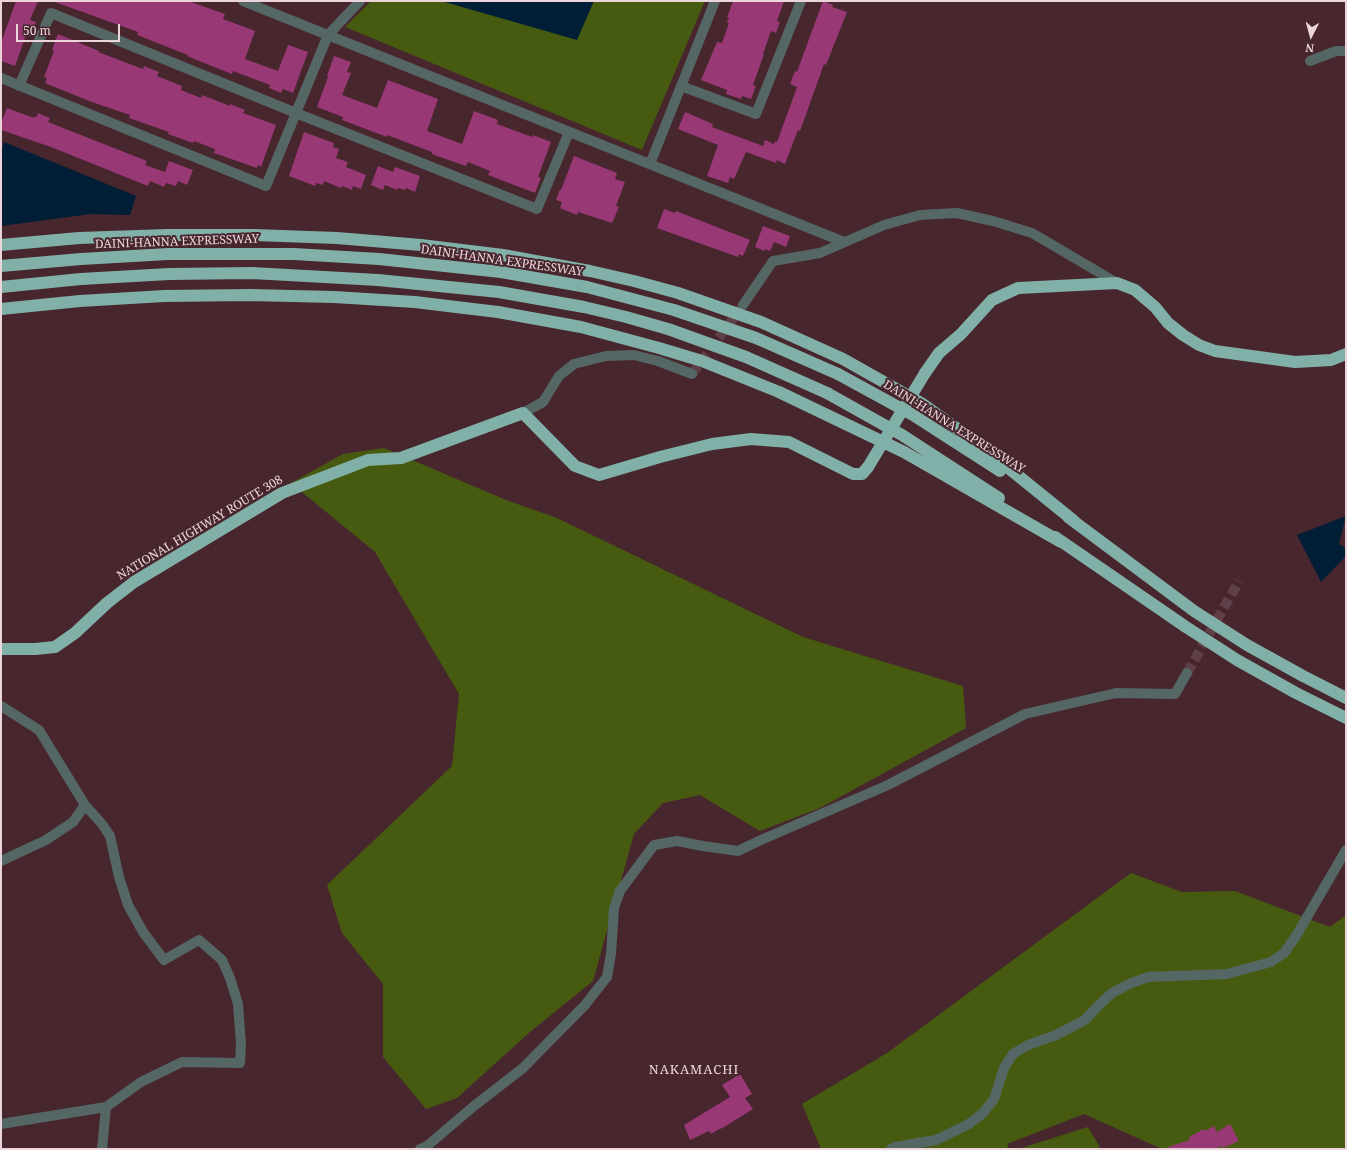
<!DOCTYPE html>
<html>
<head>
<meta charset="utf-8">
<style>
	body { margin:0 }
	#map { position:relative; width:1347px; height:1150px; overflow:hidden; background:#47262e; font-family:"Noto Serif",serif }
	canvas { display:block }
	.frame { position:absolute; inset:0; border:2px solid #ecd5da; pointer-events:none }
	.north { position:absolute; left:1291px; top:16px; width:40px; height:40px; -webkit-text-stroke:3px #47262e; paint-order:stroke; rotate:186deg; font-size:11px; font-weight:700; line-height:16px; text-align:center; color:#ecd5da }
	.north::after { content:''; display:block; margin:auto; width:14px; height:18px; background:#ecd5da; clip-path:polygon(50% 0,100% 100%,50% 72%,0 100%) }
	.scale { position:absolute; left:16px; top:24px; width:104px; height:18px; box-sizing:border-box; border:2px solid #ecd5da; border-top:0; padding-left:5px; font-size:12px; line-height:14px; white-space:nowrap; color:#ecd5da; -webkit-text-stroke:3px #47262e; paint-order:stroke }
</style>
</head>
<body>
<div id="map">
<canvas width="1347" height="1150"></canvas>
<div class="frame"></div>
<div class="north">N</div>
<div class="scale">50 m</div>
</div>
<script>
const g = document.querySelector('canvas').getContext('2d');
g.lineJoin = 'round';
function fillPath(path, color) { g.fillStyle = color; g.fill(path, 'evenodd'); }
const shape = rows => new Path2D(rows.map(r => 'M' + r).join(''));
function stroke(path, color, width, dash) { g.strokeStyle = color; g.lineWidth = width; g.lineCap = dash ? 'butt' : 'round'; g.setLineDash(dash || []); g.stroke(path); }
function drawText(font, color, halo, rows, align = 'center') {
  g.font = font + ' "Noto Serif",serif'; g.lineWidth = 4; g.setLineDash([]); g.textBaseline = 'middle'; g.strokeStyle = halo; g.fillStyle = color; for (const [text, x, y, turn = 0] of rows) {
    g.save(); g.translate(x, y); g.rotate((+turn || 0) * Math.PI / 180); g.textAlign = isNaN(turn) ? turn : align; if (halo) g.strokeText(text, 0, 0); g.fillText(text, 0, 0); g.restore();
  }
}
fillPath(shape([
	[371,1,705,1,642,150,345,27],
	[384,448,506,500,557,518,803,637,963,686,966,728,820,808,760,831,700,795,663,803,634,834,593,981,530,1032,457,1098,426,1109,383,1057,383,984,342,933,327,885,452,766,459,694,375,552,291,483,343,454],
	[1131,873,1182,892,1235,891,1330,927,1346,915,1346,1149,1162,1149,1084,1114,1007,1144,1009,1149,821,1149,802,1104,887,1053],
	[1088,1127,1101,1149,1018,1149]
]), '#475b10');
fillPath(shape([
	[441,1,594,1,577,40],
	[4,142,136,196,130,215,91,214,1,226,1,153],
	[1346,516,1339,544,1346,548,1346,556,1321,582,1297,535]
]), '#001f37');
fillPath(shape([
	[16,1,38,1,30,20,36,22,30,36,26,35,15,66,1,61,1,43],
	[55,1,188,1,225,14,223,19,255,31,245,59,278,71,288,45,308,52,293,93,283,89,281,93,269,88,270,85,233,71,232,74,214,67,187,56,188,55,137,35,138,32,55,2],
	[733,1,784,1,777,21,780,22,776,33,771,31,763,54,764,54,753,85,756,86,751,99,742,96,741,99,726,94,727,90,701,80,717,42,722,43,729,23,727,22,729,18,727,18],
	[823,1,833,5,832,7,847,12,826,65,824,64,800,131,798,130,785,164,777,160,776,163,746,152,734,179,730,177,728,183,707,176,718,145,678,129,685,112,713,124,712,127,763,146,765,140,774,144,775,141,777,142,797,87,790,84,795,71,797,72],
	[58,34,99,51,98,52,143,69,144,66,159,72,157,76,182,86,181,90,201,98,202,95,230,106,230,104,245,110,243,113,276,125,261,167,258,165,257,168,214,153,215,149,194,141,193,143,168,134,169,132,129,118,130,115,89,101,45,83,47,78,44,77,54,51,52,50],
	[334,56,351,62,347,72,351,73,342,95,377,108,388,80,438,99,427,131,462,144,474,111,498,120,497,124,532,137,533,135,551,142,538,177,541,178,535,193,488,175,490,171,468,162,466,166,437,156,432,154,432,152,387,135,387,137,342,120,343,117,317,107,328,77,327,76],
	[7,108,34,118,35,116,37,117,38,113,50,118,48,122,147,161,145,165,165,172,169,161,193,170,187,185,178,181,176,186,166,183,164,187,150,181,148,186,51,147,1,130,1,123],
	[304,132,334,143,333,147,339,149,336,158,348,162,346,167,366,175,361,189,353,186,352,190,342,186,341,188,324,181,323,185,316,183,315,186,289,176],
	[574,156,617,173,615,179,625,182,616,206,619,207,612,223,578,212,577,215,560,208,562,202,556,200,560,189,561,190],
	[378,166,393,172,395,167,420,176,415,192,406,188,405,190,398,188,397,190,385,185,383,190,371,185],
	[664,209,675,213,676,211,750,240,743,256,739,254,738,257,657,228],
	[763,226,790,236,786,247,774,242,770,251,765,249,765,251,755,247],
	[740,1074,752,1094,745,1098,753,1109,721,1129,721,1128,711,1134,709,1131,690,1140,684,1125,730,1097,722,1085],
	[1230,1124,1239,1141,1223,1148,1222,1146,1214,1149,1168,1149,1168,1147,1190,1140,1189,1137,1204,1129,1205,1131,1214,1126,1217,1132]
]), '#983875');
stroke(shape([
	[692,374,741,308],
	[1187,673,1239,581]
]), '#604048', 10, [10, 5]);
stroke(shape([
	[243,1,844,242],
	[1310,61,1336,51,1346,51],
	[1,78,266,186,328,35,360,1],
	[19,86,51,13,296,113,537,209,569,132],
	[681,86,756,114,801,1],
	[650,164,715,1],
	[743,305,773,261,820,253,884,225,920,215,957,213,993,221,1032,233,1117,283],
	[523,413,543,402,559,376,574,364,606,356,634,355,658,361,692,374],
	[1,706,39,730,85,805,102,824,110,836,119,877,128,905,143,932,164,960,199,940,222,960,230,978,238,1004,241,1044,240,1063,182,1062,141,1082,106,1107,102,1149],
	[1,861,46,840,73,822,85,805],
	[1,1124,106,1107],
	[420,1149,427,1146,474,1106,523,1068,585,1005,607,977,611,954,614,908,620,891,654,845,677,841,703,846,738,851,761,840,888,785,1025,714,1116,693,1175,694,1187,673],
	[891,1149,895,1147,936,1140,969,1124,983,1113,994,1099,1004,1068,1013,1054,1028,1045,1056,1035,1085,1020,1099,1005,1112,993,1129,984,1148,977,1227,974,1271,962,1284,953,1296,936,1346,850]
]), '#546764', 10);
stroke(shape([
	[1,245,79,238,167,235,254,235,337,238,421,245,503,255,590,271,634,281,678,293,761,322,843,359,921,403,980,445,1074,521],
	[1,309,80,301,164,296,250,295,334,297,415,302,456,307,498,312,581,327,659,348,702,361,779,392,904,452,1061,542],
	[925,373,939,353,961,334,992,300,1018,288,1117,283,1135,290,1155,307,1168,323,1183,335,1199,345,1215,351,1295,362,1331,360,1346,354],
	[838,374,913,415,1000,471],
	[827,393,902,435,999,498],
	[1068,517,1194,611,1247,645,1303,676,1346,698],
	[1055,537,1186,627,1237,660,1296,693,1346,718],
	[1,649,35,649,55,647,75,633,107,603,134,582,282,493,368,460,401,458,523,413,575,466,599,475,660,457,712,444,751,439,789,442,853,474,862,474,868,467]
]), '#81b0a8', 12);
stroke(shape([
	[1,266,81,259,168,254,294,254,379,259,501,272,587,287,674,310,756,338,838,374],
	[1,287,81,279,169,274,252,273,378,280,499,292,584,307,626,317,668,329,746,357,827,393],
	[868,467,925,373]
]), '#81b0a8', 12);
drawText('12px', '#ecd5da', '#47262e', [
	["DAINI-HANNA EXPRESSWAY",177,242,-2],
	["DAINI-HANNA EXPRESSWAY",502,261,8],
	["DAINI-HANNA EXPRESSWAY",954,427,32],
	["NATIONAL HIGHWAY ROUTE 308",200,528,-31]
]);
g.letterSpacing = '1px';
drawText('13px', '#ecd5da', '#47262e', [
	["NAKAMACHI",694,1070]
]);
g.letterSpacing = '0px';
</script>
</body>
</html>
